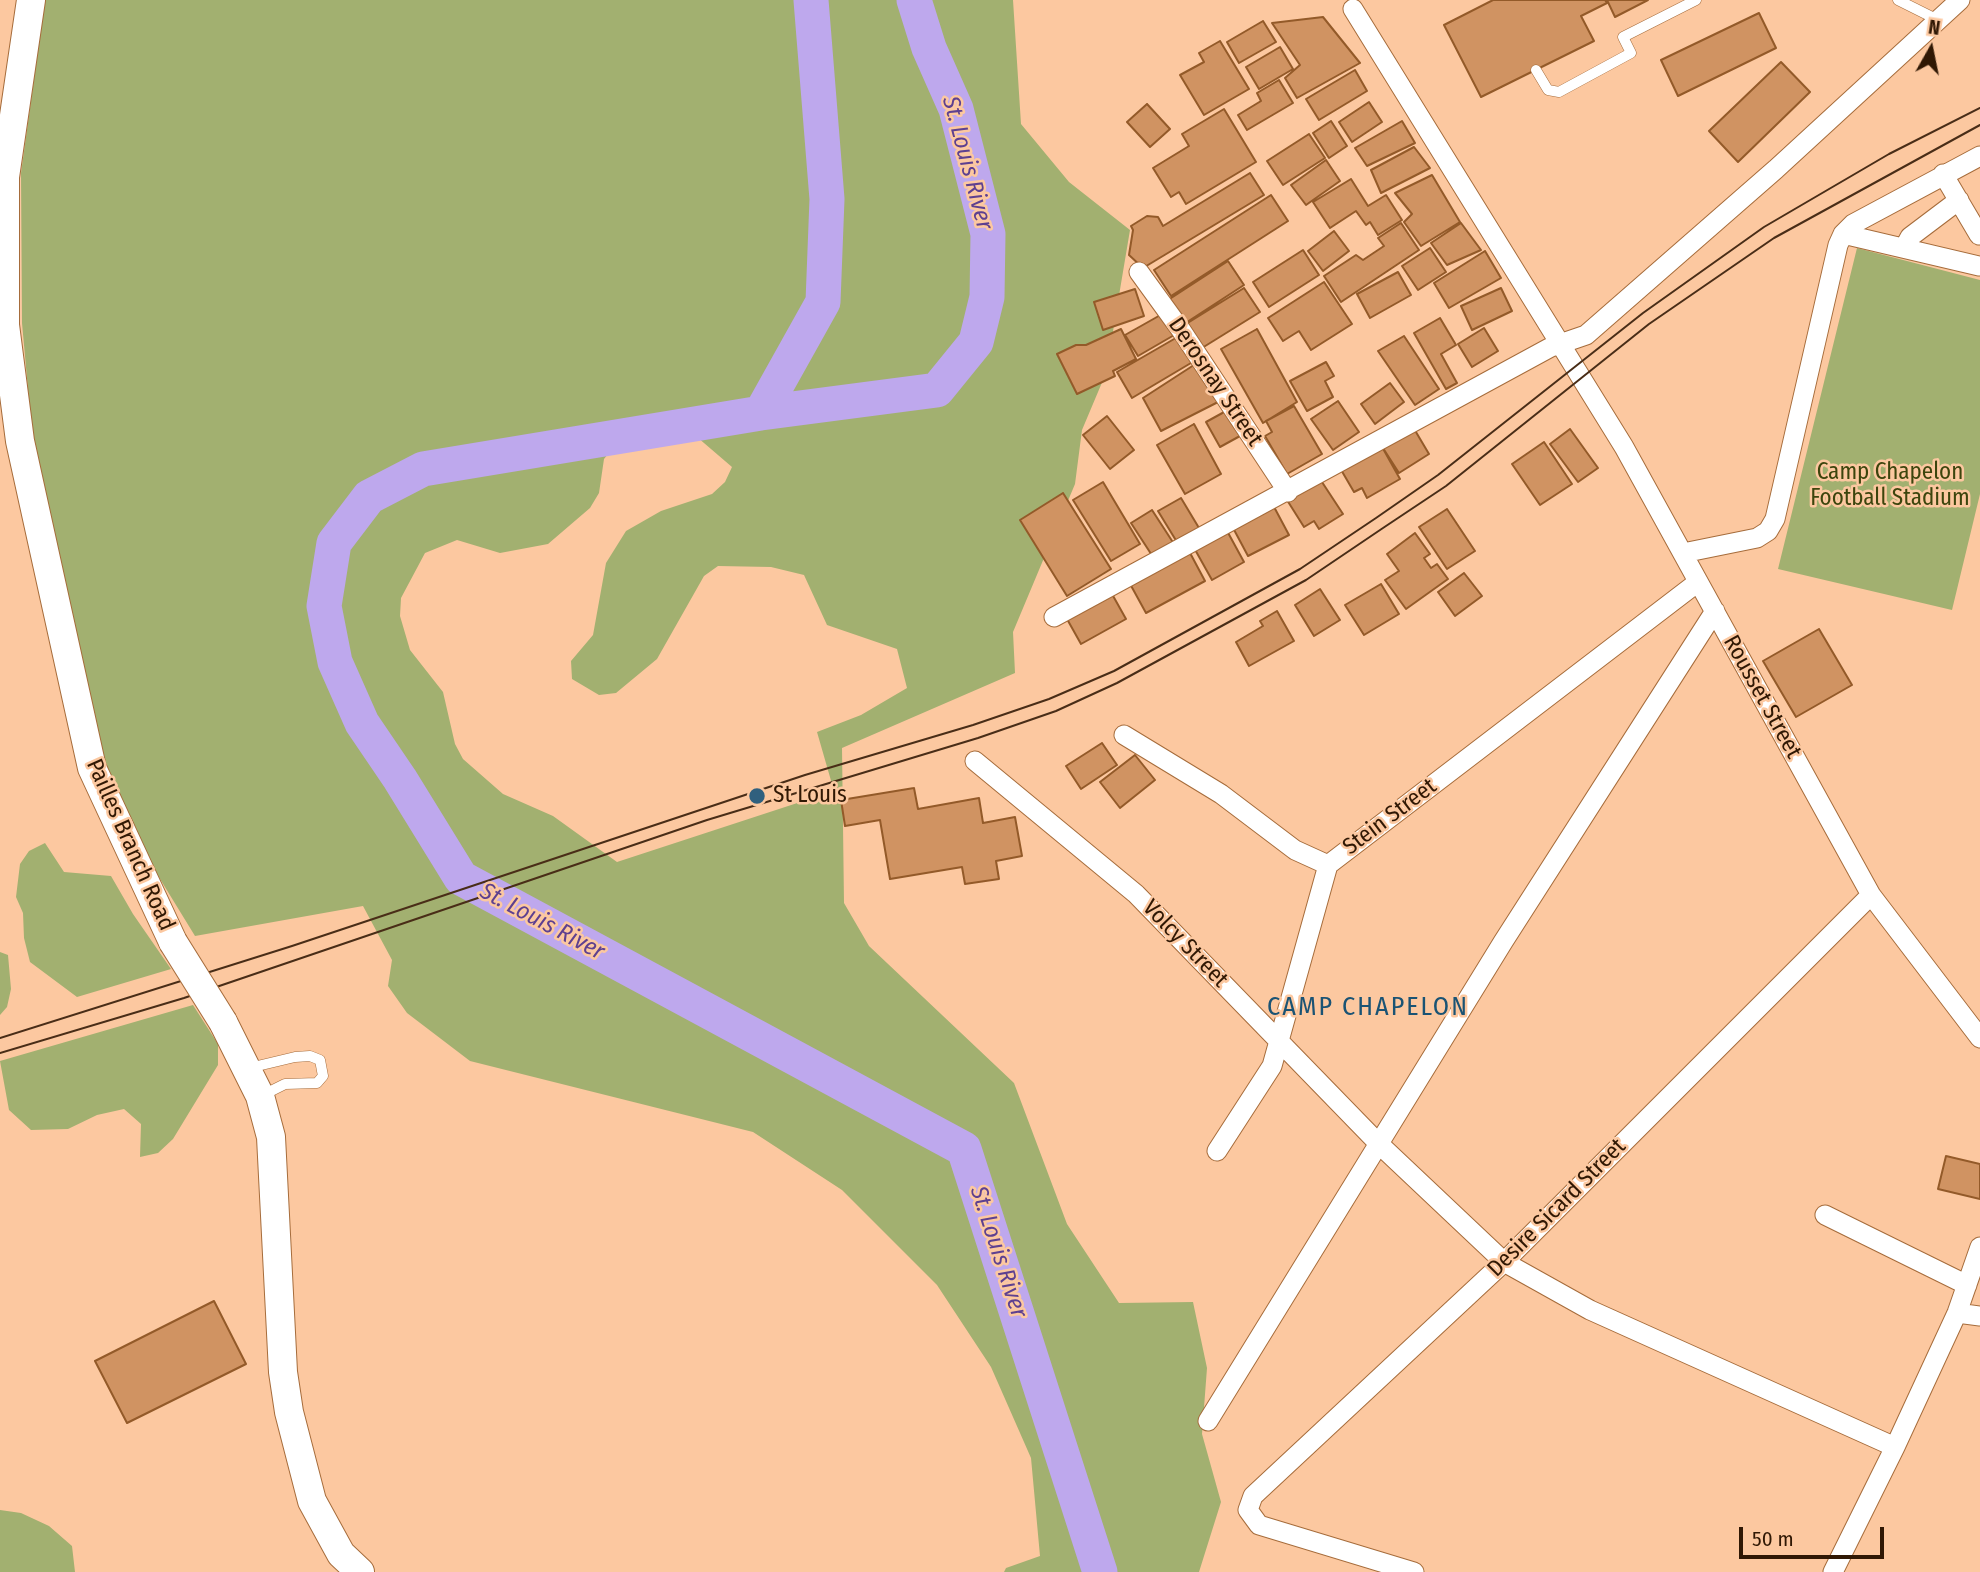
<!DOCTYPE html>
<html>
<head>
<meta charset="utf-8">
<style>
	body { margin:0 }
	#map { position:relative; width:1980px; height:1572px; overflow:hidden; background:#fcc8a0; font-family:"Fira Sans Condensed",sans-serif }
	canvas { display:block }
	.north { position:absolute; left:1896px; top:14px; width:70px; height:70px; -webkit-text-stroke:5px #fcc8a0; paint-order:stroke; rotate:9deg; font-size:19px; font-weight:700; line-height:28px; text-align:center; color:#301804 }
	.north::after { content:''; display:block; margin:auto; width:24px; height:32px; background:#301804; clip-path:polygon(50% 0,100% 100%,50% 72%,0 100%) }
	.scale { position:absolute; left:1739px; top:1527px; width:145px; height:32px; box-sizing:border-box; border:4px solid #301804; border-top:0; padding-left:9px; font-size:21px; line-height:24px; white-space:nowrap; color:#301804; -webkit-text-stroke:5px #fcc8a0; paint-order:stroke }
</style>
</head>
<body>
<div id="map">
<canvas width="1980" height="1572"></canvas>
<div class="north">N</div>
<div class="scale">50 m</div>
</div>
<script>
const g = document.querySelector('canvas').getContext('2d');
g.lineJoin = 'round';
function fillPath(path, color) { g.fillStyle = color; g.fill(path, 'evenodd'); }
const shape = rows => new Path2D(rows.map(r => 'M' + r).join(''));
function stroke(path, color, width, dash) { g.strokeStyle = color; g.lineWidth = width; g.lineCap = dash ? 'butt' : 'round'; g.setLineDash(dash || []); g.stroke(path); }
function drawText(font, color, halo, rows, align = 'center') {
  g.font = font + ' "Fira Sans Condensed",sans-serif'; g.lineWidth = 5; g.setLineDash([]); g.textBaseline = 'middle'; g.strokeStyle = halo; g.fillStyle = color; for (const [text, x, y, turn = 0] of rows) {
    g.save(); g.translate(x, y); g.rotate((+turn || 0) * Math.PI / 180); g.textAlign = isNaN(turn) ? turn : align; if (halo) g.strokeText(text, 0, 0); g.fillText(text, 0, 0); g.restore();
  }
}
fillPath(shape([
	[45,0,1013,0,1021,124,1069,182,1130,230,1106,373,1082,430,1075,484,1013,632,1015,673,842,748,844,903,869,946,1014,1083,1067,1224,1119,1303,1193,1302,1207,1368,1202,1434,1221,1502,1199,1572,1004,1572,1006,1568,1040,1556,1031,1458,991,1367,937,1285,842,1190,753,1132,470,1061,407,1013,388,986,392,960,363,906,195,936,92,768,32,433,22,323,21,173],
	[626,431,690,431,732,467,725,482,712,494,661,511,626,531,606,563,593,635,571,661,572,679,599,695,616,693,657,659,704,576,718,566,771,567,804,575,827,625,897,649,907,688,861,715,817,732,834,791,617,862,553,816,503,794,463,759,455,744,443,692,410,650,400,616,401,598,425,553,457,540,500,553,548,544,590,508,599,493,604,459],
	[1857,248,1980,280,1980,494,1952,610,1778,569],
	[45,843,64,872,111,876,133,914,171,969,77,997,30,962,24,938,23,913,16,897,20,864,29,851],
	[0,952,8,955,11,989,7,1007,0,1015],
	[193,1005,218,1044,218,1065,173,1139,158,1153,140,1157,141,1124,124,1109,97,1115,68,1129,31,1130,9,1110,0,1061],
	[0,1510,21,1513,49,1526,72,1546,75,1572,0,1572]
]), '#a2b070');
stroke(shape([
	[811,0,827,199,823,302,761,413,423,469,369,497,334,543,324,606,335,662,362,723,400,779,461,878,964,1149,1100,1572],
	[761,413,937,390,976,342,987,297,988,234,956,109,929,48,914,0]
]), '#bea8ed', 35);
const building = shape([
	[1493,0,1605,0,1607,3,1581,16,1594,41,1481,97,1444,25,1493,0],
	[1607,0,1648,0,1615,17,1607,0],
	[1759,13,1776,48,1678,96,1661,60,1759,13],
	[1323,17,1360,63,1297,98,1285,78,1300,65,1272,23,1323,17],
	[1263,21,1276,42,1239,63,1227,42,1263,21],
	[1220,41,1249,89,1204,115,1180,75,1204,62,1199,53,1220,41],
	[1280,47,1293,69,1259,89,1246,67,1280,47],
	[1781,62,1810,92,1738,162,1709,131,1781,62],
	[1355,70,1367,91,1319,120,1306,99,1355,70],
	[1279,80,1293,103,1247,130,1238,115,1261,101,1257,93,1279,80],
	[1369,102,1382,122,1352,142,1339,122,1369,102],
	[1147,104,1170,129,1150,147,1127,122,1147,104],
	[1224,109,1256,162,1186,204,1179,192,1171,197,1153,168,1189,146,1182,134,1224,109],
	[1331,121,1347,146,1329,158,1313,133,1331,121],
	[1402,121,1415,143,1367,166,1355,148,1402,121],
	[1309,134,1325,158,1283,185,1267,161,1309,134],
	[1414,147,1430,168,1381,193,1371,170,1414,147],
	[1326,160,1340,181,1306,205,1291,185,1326,160],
	[1250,173,1264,195,1143,268,1129,255,1133,230,1131,226,1147,216,1158,217,1163,226,1250,173],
	[1432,175,1460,222,1421,246,1404,222,1412,214,1395,193,1432,175],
	[1351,179,1368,206,1386,195,1402,220,1378,235,1370,222,1366,225,1356,211,1330,228,1313,202,1351,179],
	[1271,195,1288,221,1171,296,1154,270,1271,195],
	[1401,223,1419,250,1341,302,1324,276,1356,255,1363,260,1384,246,1378,238,1401,223],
	[1461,223,1481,250,1447,265,1431,243,1461,223],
	[1334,231,1349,251,1323,271,1308,251,1334,231],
	[1430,248,1446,272,1418,290,1402,266,1430,248],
	[1303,250,1319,275,1269,307,1253,282,1303,250],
	[1485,251,1501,278,1449,308,1434,283,1485,251],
	[1228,261,1244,285,1181,326,1165,302,1228,261],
	[1398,272,1411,295,1370,318,1357,294,1398,272],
	[1324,282,1352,324,1311,350,1299,331,1283,341,1268,318,1324,282],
	[1244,288,1260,312,1202,348,1186,324,1244,288],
	[1501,288,1512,311,1472,330,1461,306,1501,288],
	[1135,289,1144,316,1103,330,1094,302,1135,289],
	[1164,313,1176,334,1138,356,1125,335,1164,313],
	[1440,318,1456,345,1441,354,1457,383,1446,389,1414,333,1440,318],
	[1484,328,1498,351,1472,367,1458,344,1484,328],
	[1121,329,1136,359,1113,371,1115,376,1077,394,1057,354,1076,345,1086,345,1121,329],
	[1257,329,1297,402,1263,423,1221,349,1257,329],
	[1181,335,1196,360,1132,398,1117,372,1181,335],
	[1404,336,1439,389,1415,405,1378,351,1404,336],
	[1326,362,1334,376,1325,381,1333,397,1307,411,1290,381,1326,362],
	[1197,363,1222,400,1161,431,1143,398,1197,363],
	[1390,383,1404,402,1375,424,1361,404,1390,383],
	[1338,401,1359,432,1333,450,1311,419,1338,401],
	[1294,406,1322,454,1287,474,1265,436,1272,432,1266,421,1294,406],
	[1226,411,1240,436,1220,447,1206,422,1226,411],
	[1107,416,1134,450,1110,469,1083,435,1107,416],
	[1194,424,1221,474,1185,494,1157,445,1194,424],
	[1413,427,1429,454,1399,473,1381,445,1413,427],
	[1570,429,1598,468,1578,482,1550,444,1570,429],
	[1544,442,1572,484,1540,505,1512,464,1544,442],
	[1381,445,1400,479,1367,498,1362,488,1354,492,1340,468,1381,445],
	[1320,479,1343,514,1319,529,1314,521,1304,527,1287,500,1320,479],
	[1103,482,1140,544,1111,561,1073,500,1103,482],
	[1063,493,1111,569,1067,596,1020,520,1063,493],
	[1181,498,1202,533,1180,547,1158,511,1181,498],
	[1273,505,1289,535,1248,556,1232,526,1273,505],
	[1447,509,1475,551,1447,569,1419,527,1447,509],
	[1152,510,1176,547,1155,560,1131,523,1152,510],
	[1226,529,1244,562,1212,580,1193,546,1226,529],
	[1415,533,1430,554,1424,558,1431,568,1437,564,1448,579,1406,609,1385,580,1399,571,1387,554,1415,533],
	[1189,551,1205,581,1146,613,1129,582,1189,551],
	[1464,573,1482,596,1455,616,1438,592,1464,573],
	[1381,584,1399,614,1364,635,1345,605,1381,584],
	[1320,589,1340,620,1314,636,1295,605,1320,589],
	[1112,594,1126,619,1081,644,1067,619,1112,594],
	[1277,611,1294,641,1249,666,1236,642,1263,626,1260,621,1277,611],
	[1819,629,1852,685,1796,717,1763,661,1819,629],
	[1102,743,1117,765,1081,789,1066,766,1102,743],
	[1135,755,1155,780,1120,808,1100,782,1135,755],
	[914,788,918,809,979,798,983,823,1015,817,1022,856,996,861,999,879,965,884,962,867,890,879,880,820,845,826,841,800,914,788],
	[1946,1156,1980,1164,1980,1199,1938,1189,1946,1156],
	[214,1301,246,1364,127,1423,95,1361,214,1301]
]);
fillPath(building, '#d09362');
stroke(building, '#935a29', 2);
const service = shape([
	[1898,0,1938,20],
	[1536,70,1548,90,1559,92,1631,53,1623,37,1696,0],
	[249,1068,295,1057,310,1056,320,1060,323,1076,317,1083,285,1084,263,1095]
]);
const minor = shape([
	[1353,9,1624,447,1871,895,1980,1038],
	[1943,174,1979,235],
	[1843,234,1979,266],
	[1904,248,1910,237,1959,200],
	[1139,272,1181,330,1288,492],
	[1683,553,1757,538,1768,531,1775,519,1838,245,1843,234,1853,224,1980,156],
	[1054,617,1551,347,1586,335,1776,169,1960,0],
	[1124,735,1221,794,1295,850,1328,865],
	[975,761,1136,894,1379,1144,1504,1262,1590,1310,1895,1447],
	[1217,1151,1272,1066,1328,865,1698,582],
	[1825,1215,1967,1285],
	[1957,1313,1980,1316],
	[1208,1421,1503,942,1715,611],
	[1414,1572,1259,1525,1248,1510,1253,1496,1504,1262,1871,895],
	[1833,1572,1895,1447,1957,1313,1980,1247]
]);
const secondary = shape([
	[31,0,5,177,5,325,20,441,92,768,173,942],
	[223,1022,260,1096,271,1137,283,1372,289,1412,312,1501,341,1554,360,1572]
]);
stroke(service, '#a66c3b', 11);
stroke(minor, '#a66c3b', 21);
stroke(secondary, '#a66c3b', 30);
stroke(service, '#fff', 10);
stroke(minor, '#fff', 19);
stroke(secondary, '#fff', 28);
stroke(shape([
	[0,1038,292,946,805,775,973,725,1049,699,1114,671,1300,569,1376,518,1438,475,1643,313,1764,227,1889,154,1980,108],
	[0,1053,184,998,707,820,978,738,1056,711,1117,683,1306,580,1383,528,1446,486,1649,324,1774,238,1980,125]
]), '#492d17', 2);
const secondaryBridge = shape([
	[173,942,223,1022]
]);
stroke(secondaryBridge, '#a66c3b', 30, []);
stroke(secondaryBridge, '#fff', 28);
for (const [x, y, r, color] of [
	[757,796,9,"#30607e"]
]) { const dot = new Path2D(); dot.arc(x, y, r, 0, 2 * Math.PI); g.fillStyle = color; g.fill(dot); stroke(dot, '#fcc8a0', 2.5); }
drawText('23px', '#301804', '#fcc8a0', [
	["Derosnay Street",1215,382,56],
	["Rousset Street",1762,697,61],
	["Stein Street",1390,817,-37],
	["Pailles Branch Road",130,845,66],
	["Volcy Street",1185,944,46],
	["Desire Sicard Street",1557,1208,-45]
]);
drawText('23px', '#3c450d', '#fcc8a0', [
	["Camp Chapelon",1890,473],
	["Football Stadium",1890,499]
]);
drawText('23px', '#301804', '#fcc8a0', [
	["St Louis",773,796]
], 'left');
drawText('italic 24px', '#5e4090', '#fcc8a0', [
	["St. Louis River",967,163,75],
	["St. Louis River",542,922,28],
	["St. Louis River",998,1252,72]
]);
g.letterSpacing = '2px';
drawText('26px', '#1a5374', '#fcc8a0', [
	["CAMP CHAPELON",1368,1008]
]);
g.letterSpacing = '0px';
</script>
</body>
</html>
